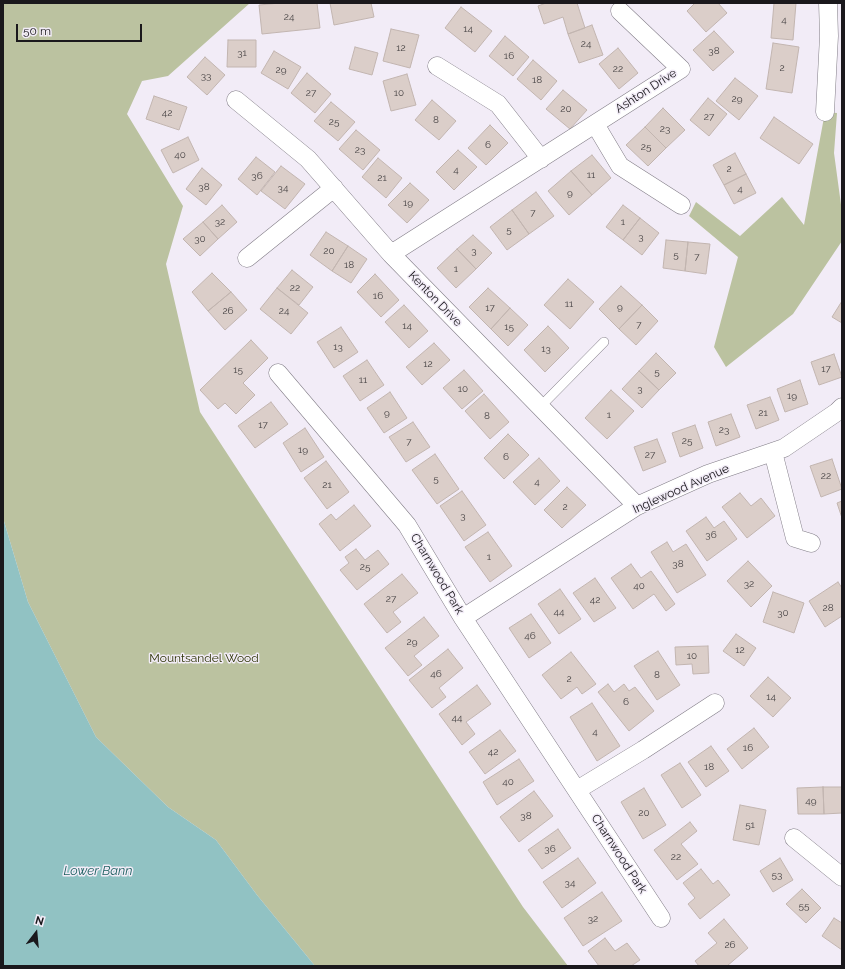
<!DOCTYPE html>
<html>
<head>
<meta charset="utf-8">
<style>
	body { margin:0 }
	#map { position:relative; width:845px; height:969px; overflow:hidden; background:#f2ecf7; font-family:Raleway,sans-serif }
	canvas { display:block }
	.frame { position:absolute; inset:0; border:4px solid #1a181c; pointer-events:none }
	.north { position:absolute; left:16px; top:913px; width:40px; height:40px; -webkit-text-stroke:3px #f2ecf7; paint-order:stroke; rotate:16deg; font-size:11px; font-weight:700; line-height:16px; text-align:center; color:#1a181c }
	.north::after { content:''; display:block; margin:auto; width:14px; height:18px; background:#1a181c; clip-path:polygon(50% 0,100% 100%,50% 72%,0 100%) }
	.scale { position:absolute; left:16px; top:24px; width:126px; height:18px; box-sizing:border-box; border:2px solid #1a181c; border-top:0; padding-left:5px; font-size:12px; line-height:14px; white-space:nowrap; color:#1a181c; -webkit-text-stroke:3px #f2ecf7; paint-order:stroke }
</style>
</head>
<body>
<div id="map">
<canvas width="845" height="969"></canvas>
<div class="frame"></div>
<div class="north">N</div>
<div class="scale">50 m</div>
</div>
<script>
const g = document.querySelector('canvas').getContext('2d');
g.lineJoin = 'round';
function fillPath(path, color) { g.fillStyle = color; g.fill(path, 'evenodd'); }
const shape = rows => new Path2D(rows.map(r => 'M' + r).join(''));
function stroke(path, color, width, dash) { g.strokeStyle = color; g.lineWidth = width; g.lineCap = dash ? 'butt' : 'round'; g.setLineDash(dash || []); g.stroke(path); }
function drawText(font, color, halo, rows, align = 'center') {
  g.font = font + ' Raleway,sans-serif'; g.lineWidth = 3; g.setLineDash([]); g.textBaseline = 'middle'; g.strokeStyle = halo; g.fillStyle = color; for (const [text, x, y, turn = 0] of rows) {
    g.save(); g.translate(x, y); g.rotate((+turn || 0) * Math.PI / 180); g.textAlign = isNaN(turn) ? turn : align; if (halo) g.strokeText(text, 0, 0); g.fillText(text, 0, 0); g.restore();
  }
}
fillPath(shape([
	[3,3,250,3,168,76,142,81,127,114,183,206,166,264,200,412,523,907,568,966,315,966,257,895,216,840,168,807,96,737,28,602,3,518],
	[825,112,837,113,834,153,842,212,842,241,793,314,726,367,714,347,738,257,689,216,696,202,740,236,782,197,804,225]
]), '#bbc2a0');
fillPath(shape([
	[3,518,28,602,96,737,168,807,216,840,257,895,315,966,3,966]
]), '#91c2c3');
const building = shape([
	[280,3,317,3,320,28,262,34,259,5,280,3],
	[330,3,371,3,374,17,334,25,330,3],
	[546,3,577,3,585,28,568,34,563,17,544,24,538,6,546,3],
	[695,3,718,3,727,13,706,32,687,11,695,3],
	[774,3,796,3,793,40,771,38,774,3],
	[461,7,492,31,475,52,445,28,461,7],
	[592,25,603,55,579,63,568,34,592,25],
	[391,29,419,35,410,68,383,61,391,29],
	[714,31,734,52,713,71,693,50,714,31],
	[505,36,529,57,513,76,489,56,505,36],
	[228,40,256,40,256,67,227,67,228,40],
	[773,43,799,47,792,93,766,89,773,43],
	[355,47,378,53,372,75,349,69,355,47],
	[618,48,638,73,619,89,599,64,618,48],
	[274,51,301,67,288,89,261,73,274,51],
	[205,57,225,75,207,95,187,77,205,57],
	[533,60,557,81,541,100,517,79,533,60],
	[307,73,331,94,315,113,291,93,307,73],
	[407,74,416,105,391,111,383,81,407,74],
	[735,78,758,96,739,120,716,101,735,78],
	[563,90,587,110,570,129,546,109,563,90],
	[154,96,187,107,179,130,146,119,154,96],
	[708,98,727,114,709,136,690,120,708,98],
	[432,100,456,121,439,140,415,120,432,100],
	[331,102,355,122,338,141,314,121,331,102],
	[663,108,685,130,666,148,645,127,663,108],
	[774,117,813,144,799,164,760,138,774,117],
	[490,125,508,143,486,165,468,148,490,125],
	[645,127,666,148,648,166,626,145,645,127],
	[356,130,380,150,363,170,339,149,356,130],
	[188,137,199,160,173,173,161,150,188,137],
	[458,150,477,167,454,190,436,172,458,150],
	[735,153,746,174,724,185,713,165,735,153],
	[592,155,611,178,592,195,571,171,592,155],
	[256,157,275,172,257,195,238,179,256,157],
	[378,158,402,178,386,198,362,177,378,158],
	[281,166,305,184,285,209,261,191,281,166],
	[202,168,222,185,206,205,186,189,202,168],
	[571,171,592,195,569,215,548,191,571,171],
	[746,174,756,193,734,204,724,185,746,174],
	[410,183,429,200,407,223,388,205,410,183],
	[536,192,554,216,529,234,512,210,536,192],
	[222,205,237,222,218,239,203,222,222,205],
	[623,205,640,218,623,240,606,227,623,205],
	[512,210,529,234,507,250,490,227,512,210],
	[640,218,659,233,642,255,623,240,640,218],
	[203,222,218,239,200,256,183,239,203,222],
	[326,232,348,246,332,271,310,255,326,232],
	[473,235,492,253,476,269,457,249,473,235],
	[666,240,688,242,685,271,663,268,666,240],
	[688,242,710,244,706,274,685,271,688,242],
	[348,246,367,259,351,283,332,271,348,246],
	[457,249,476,269,456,288,437,268,457,249],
	[292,270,313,287,299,305,277,288,292,270],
	[212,273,231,292,208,311,192,292,212,273],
	[375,274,399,300,381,317,357,292,375,274],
	[568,279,594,302,570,329,544,305,568,279],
	[621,286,642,305,619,329,599,309,621,286],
	[277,288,308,313,291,334,260,309,277,288],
	[488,288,510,308,491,329,469,307,488,288],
	[231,292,247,310,225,330,208,311,231,292],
	[842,301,842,323,832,317,842,301],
	[404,305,428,331,409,348,385,322,404,305],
	[642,305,658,321,636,345,619,329,642,305],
	[510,308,528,325,508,346,491,329,510,308],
	[548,326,569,348,545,372,524,350,548,326],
	[341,327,358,352,334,368,317,342,341,327],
	[251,340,268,358,243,383,255,395,236,414,225,403,218,409,200,390,251,340],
	[434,343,450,360,422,385,406,367,434,343],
	[656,353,676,373,659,390,639,371,656,353],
	[834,354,842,377,819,385,811,362,834,354],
	[367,360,384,385,360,401,343,376,367,360],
	[464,370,483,391,462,409,443,388,464,370],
	[639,371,659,390,642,408,622,389,639,371],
	[800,380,808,404,785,412,777,389,800,380],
	[611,390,634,411,607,439,585,418,611,390],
	[390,392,407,418,384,433,367,408,390,392],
	[484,394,509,422,490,439,465,411,484,394],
	[770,397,779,420,756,429,747,405,770,397],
	[271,402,288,424,255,448,238,426,271,402],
	[731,414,740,437,716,446,708,422,731,414],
	[413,422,430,447,406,462,389,437,413,422],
	[695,425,703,448,680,457,672,433,695,425],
	[305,428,324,457,301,472,283,443,305,428],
	[508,434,529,455,504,479,484,458,508,434],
	[657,439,666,462,643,471,634,447,657,439],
	[435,454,459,489,437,504,412,470,435,454],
	[539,458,560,481,535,505,513,482,539,458],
	[832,459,842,489,821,497,810,466,832,459],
	[326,461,349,492,327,509,304,478,326,461],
	[567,487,586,505,562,528,544,510,567,487],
	[462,491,486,525,464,541,440,506,462,491],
	[740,493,751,506,761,498,775,516,747,538,722,507,740,493],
	[842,501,842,518,837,503,842,501],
	[354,505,371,526,340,551,319,524,331,514,336,520,354,505],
	[706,517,714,528,724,521,737,539,707,561,686,531,706,517],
	[488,532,512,566,490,582,465,547,488,532],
	[667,542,673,552,686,544,706,575,677,593,651,552,667,542],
	[356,549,365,560,378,550,389,564,357,590,340,570,349,563,345,557,356,549],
	[748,561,772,586,751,607,727,581,748,561],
	[631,564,641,578,651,571,675,604,666,611,654,594,633,609,611,578,631,564],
	[402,574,418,593,393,612,401,622,387,633,364,604,402,574],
	[595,578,616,608,594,622,573,593,595,578],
	[838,582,842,588,842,616,825,627,809,601,838,582],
	[560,589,581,619,559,634,538,604,560,589],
	[773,592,804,603,794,633,763,622,773,592],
	[531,614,551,643,529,658,509,628,531,614],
	[424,617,439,636,414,656,422,665,408,676,385,648,424,617],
	[736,634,756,648,744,666,723,651,736,634],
	[708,646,709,673,693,674,692,664,676,665,675,647,708,646],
	[448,649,463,668,439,688,446,697,432,708,409,680,448,649],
	[658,651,680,685,657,700,634,666,658,651],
	[571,652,596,684,582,694,577,687,561,699,542,675,571,652],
	[768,677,791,698,773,717,750,696,768,677],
	[608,684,614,692,624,684,629,691,635,687,654,711,629,731,598,692,608,684],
	[477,685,491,704,466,722,475,734,462,745,439,714,477,685],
	[592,703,620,746,597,761,570,717,592,703],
	[754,728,769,747,742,769,727,749,754,728],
	[500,730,516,751,485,774,469,752,500,730],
	[711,746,729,771,706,787,688,762,711,746],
	[519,759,534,781,497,805,483,782,519,759],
	[680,763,701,795,682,808,661,775,680,763],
	[823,787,824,814,798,814,797,788,823,787],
	[823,787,842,787,842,813,824,814,823,787],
	[644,788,666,825,643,839,621,802,644,788],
	[534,791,553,816,519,842,500,817,534,791],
	[740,805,766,810,759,845,733,840,740,805],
	[690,822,697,831,681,844,698,864,677,880,654,850,690,822],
	[558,829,571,848,542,869,528,850,558,829],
	[578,858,596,883,562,908,543,882,578,858],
	[780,858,793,880,773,892,760,871,780,858],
	[701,869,713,884,718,880,730,895,700,919,688,904,695,898,683,883,701,869],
	[802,889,821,908,806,923,786,904,802,889],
	[602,892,622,921,583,946,564,918,602,892],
	[834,918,842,923,842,950,822,936,834,918],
	[724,919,748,948,727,966,699,966,695,961,717,943,708,933,724,919],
	[605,938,615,951,627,943,640,960,631,966,599,966,588,951,605,938]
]);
fillPath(building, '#dbcec9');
stroke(building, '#c2b5b0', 1);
const service = shape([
	[540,407,604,342]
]);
const minor = shape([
	[437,66,498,104,541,159],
	[236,100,308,159,391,254,637,506],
	[825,112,829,36,828,3],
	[595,124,620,166,681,205],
	[391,254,681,69,620,11],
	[247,258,334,188],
	[278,373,407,525,463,618,661,918],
	[773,452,795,538,811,543],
	[463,618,637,506,708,474,784,448,837,412,842,407],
	[577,790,643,750,715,703],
	[794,838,842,877]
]);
stroke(service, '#827d87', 10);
stroke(minor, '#827d87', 19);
stroke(service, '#fff', 9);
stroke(minor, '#fff', 18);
drawText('10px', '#4a4647', null, [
	["24",289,17],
	["4",784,20],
	["14",468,29],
	["24",586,44],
	["12",401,48],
	["38",714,51],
	["31",242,53],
	["16",509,56],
	["2",782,68],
	["22",618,69],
	["29",281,70],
	["33",206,76],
	["18",537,80],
	["27",311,93],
	["10",399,93],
	["29",737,99],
	["20",566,109],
	["42",167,113],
	["27",709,117],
	["8",436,120],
	["25",334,122],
	["23",665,129],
	["6",488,145],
	["25",646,147],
	["23",360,150],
	["40",180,155],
	["2",729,169],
	["4",456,170],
	["11",591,175],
	["36",257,176],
	["21",382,178],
	["38",204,187],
	["34",283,188],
	["4",740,189],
	["9",570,193],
	["19",408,203],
	["7",533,213],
	["32",220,222],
	["1",623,222],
	["5",509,230],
	["3",641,237],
	["30",200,239],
	["20",329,251],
	["3",474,251],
	["5",676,255],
	["7",697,257],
	["18",349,265],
	["1",456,269],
	["22",295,288],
	["16",378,296],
	["11",569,304],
	["9",620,307],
	["17",490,308],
	["26",228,311],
	["24",284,311],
	["7",639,325],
	["14",407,326],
	["15",509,327],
	["13",338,347],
	["13",546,349],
	["12",428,364],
	["17",826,369],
	["15",238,370],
	["5",657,372],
	["11",363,380],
	["10",463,389],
	["3",640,389],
	["19",792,396],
	["9",387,413],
	["21",763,413],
	["1",609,415],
	["8",487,416],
	["17",263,425],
	["23",724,430],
	["25",687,441],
	["7",409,442],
	["19",303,450],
	["27",650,455],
	["6",506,457],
	["22",826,476],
	["5",436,479],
	["4",537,482],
	["21",327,485],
	["2",565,507],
	["3",463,516],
	["36",711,535],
	["1",489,557],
	["38",678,564],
	["25",365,567],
	["32",749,584],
	["40",639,586],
	["27",391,599],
	["42",595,600],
	["28",828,608],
	["44",559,612],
	["30",783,613],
	["46",530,636],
	["29",412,642],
	["12",740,650],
	["10",692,656],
	["46",436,674],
	["8",657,675],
	["2",569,679],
	["14",771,697],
	["6",626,702],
	["44",457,718],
	["4",595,732],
	["16",748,748],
	["42",493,752],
	["18",709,767],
	["40",508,782],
	["49",811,801],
	["20",644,813],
	["38",526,816],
	["51",750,825],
	["36",550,849],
	["22",676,857],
	["53",777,875],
	["34",570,883],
	["55",804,906],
	["32",593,919],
	["26",730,945]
]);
drawText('12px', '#1a181c', '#f2ecf7', [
	["Ashton Drive",646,91,-33],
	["Kenton Drive",435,299,46],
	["Inglewood Avenue",681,489,-24],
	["Charnwood Park",437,574,59],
	["Charnwood Park",619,854,57]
]);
drawText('12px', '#2c3204', '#f2ecf7', [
	["Mountsandel Wood",204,658]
]);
drawText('italic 13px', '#1d6061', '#f2ecf7', [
	["Lower Bann",98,871]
]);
</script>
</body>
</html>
